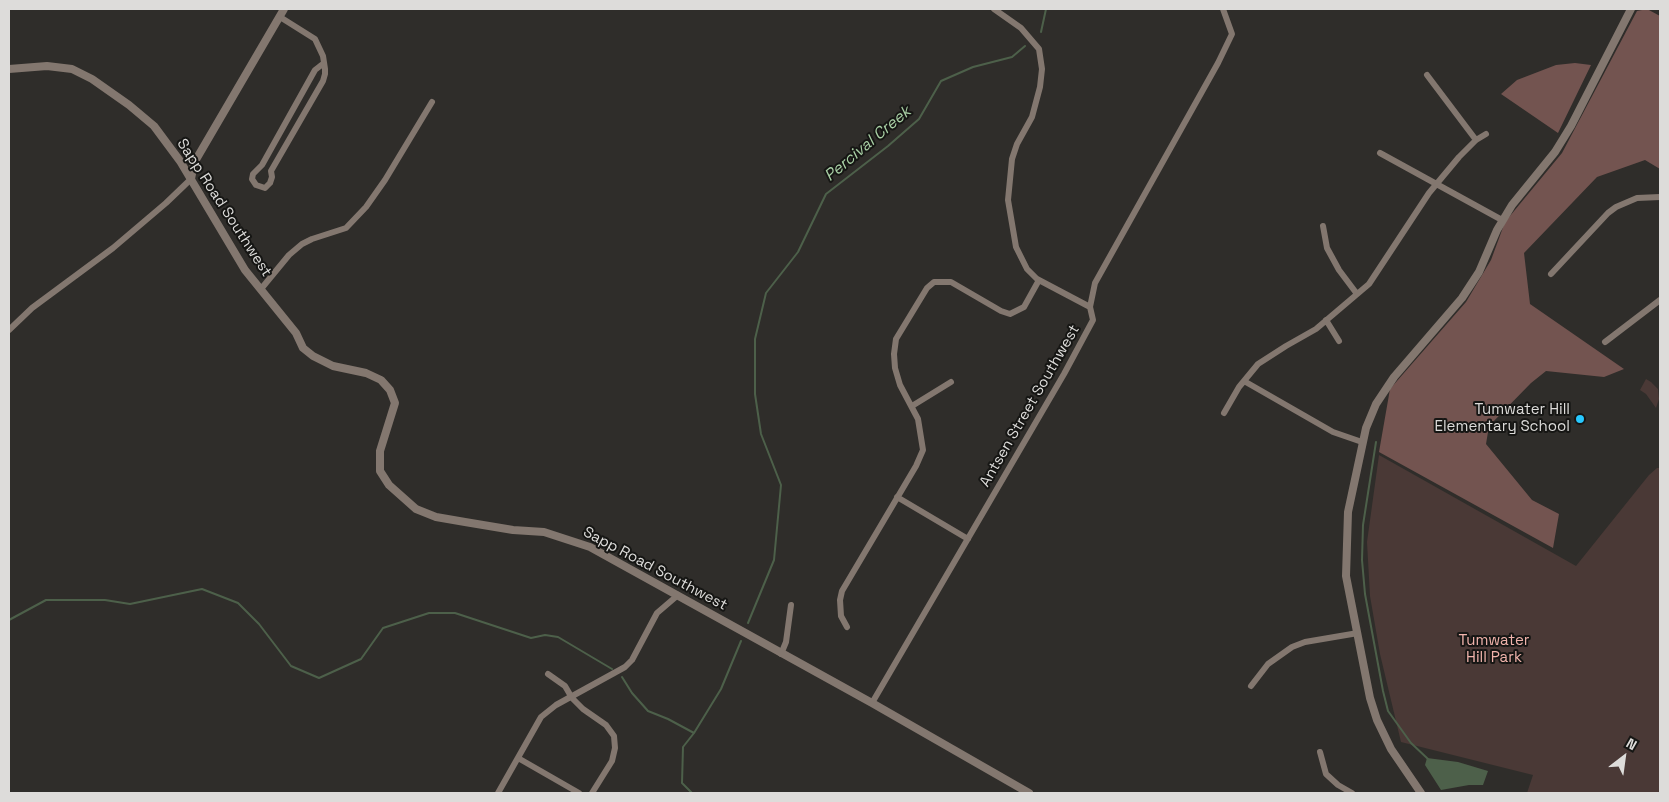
<!DOCTYPE html>
<html>
<head>
<meta charset="utf-8">
<style>
	body { margin:0 }
	#map { position:relative; width:1669px; height:802px; overflow:hidden; background:#2f2d2a; font-family:"Space Grotesk",sans-serif }
	canvas { display:block }
	.frame { position:absolute; inset:0; border:10px solid #dddcda; pointer-events:none }
	.north { position:absolute; left:1599px; top:732px; width:50px; height:50px; -webkit-text-stroke:4px #161614; paint-order:stroke; rotate:30deg; font-size:14px; font-weight:700; line-height:20px; text-align:center; color:#dddcda }
	.north::after { content:''; display:block; margin:auto; width:18px; height:22px; background:#dddcda; clip-path:polygon(50% 0,100% 100%,50% 72%,0 100%) }
</style>
</head>
<body>
<div id="map">
<canvas width="1669" height="802"></canvas>
<div class="frame"></div>
<div class="north">N</div>
</div>
<script>
const g = document.querySelector('canvas').getContext('2d');
g.lineJoin = 'round';
function fillPath(path, color) { g.fillStyle = color; g.fill(path, 'evenodd'); }
const shape = rows => new Path2D(rows.map(r => 'M' + r).join(''));
function stroke(path, color, width, dash) { g.strokeStyle = color; g.lineWidth = width; g.lineCap = dash ? 'butt' : 'round'; g.setLineDash(dash || []); g.stroke(path); }
function drawText(font, color, halo, rows, align = 'center') {
  g.font = font + ' "Space Grotesk",sans-serif'; g.lineWidth = 4; g.setLineDash([]); g.textBaseline = 'middle'; g.strokeStyle = halo; g.fillStyle = color; for (const [text, x, y, turn = 0] of rows) {
    g.save(); g.translate(x, y); g.rotate((+turn || 0) * Math.PI / 180); g.textAlign = isNaN(turn) ? turn : align; if (halo) g.strokeText(text, 0, 0); g.fillText(text, 0, 0); g.restore();
  }
}
fillPath(shape([
	[1646,379,1651,382,1658,389,1659,399,1656,408,1646,394,1640,390],
	[1379,455,1576,566,1649,475,1657,468,1660,468,1660,793,1527,793,1533,775,1401,742,1380,654,1370,596,1367,542]
]), '#4a3936');
fillPath(shape([
	[1647,9,1660,16,1660,169,1645,160,1597,177,1524,253,1530,304,1624,369,1604,377,1546,371,1531,383,1489,426,1486,444,1532,500,1559,514,1553,548,1379,452,1390,389,1466,302,1491,260,1505,222,1562,153,1637,11],
	[1575,63,1591,65,1558,133,1501,94,1517,80,1556,65]
]), '#735450');
fillPath(shape([
	[1427,758,1458,762,1488,771,1483,785,1469,785,1441,790,1425,765]
]), '#4d604a');
stroke(shape([
	[1041,32,1046,9],
	[1376,442,1363,525,1362,560,1365,594,1383,691,1388,711,1411,743,1428,759],
	[9,620,46,600,105,600,130,604,202,589,238,603,259,624,291,666,319,678,361,659,383,628,429,613,455,613,531,638,545,635,558,637,612,669],
	[748,623,774,560,781,485,761,434,755,394,755,339,766,293,798,252,826,194,888,146,919,119,941,81,973,67,1012,57,1025,46],
	[622,677,632,693,648,711,668,719,694,733],
	[692,793,682,783,683,747,694,733,721,689,741,641]
]), '#4d604a', 2);
stroke(shape([
	[994,9,1021,28,1039,49,1042,69,1040,87,1032,117,1017,144,1012,159,1008,200,1016,247,1027,269,1037,279,1090,307],
	[280,17,315,39,323,56,325,69,325,74,323,81,271,171,272,177,270,183,265,188,256,185,252,179,253,174,262,165,315,70,324,63],
	[1427,75,1476,140],
	[1380,153,1502,220],
	[1323,226,1327,248,1339,270,1357,294],
	[1551,274,1608,213,1616,207,1637,198,1660,197],
	[261,289,289,255,302,244,312,239,346,228,366,207,385,180,432,102],
	[1326,320,1339,341],
	[9,330,32,308,113,248,166,203,191,179],
	[1605,342,1660,300],
	[1244,381,1333,432,1362,442],
	[912,406,951,382],
	[1224,413,1239,387,1258,364,1286,346,1316,329,1369,284,1429,193,1459,157,1476,140,1486,134],
	[897,497,968,539],
	[847,627,841,616,840,600,842,591,916,466,923,450,918,419,900,385,895,368,894,354,896,339,927,288,934,282,951,282,1001,311,1010,314,1024,307,1039,280],
	[781,654,786,642,791,605],
	[548,674,565,686,572,698,583,709,606,725,614,736,615,748,612,761,592,793],
	[1251,686,1268,664,1292,647,1305,642,1358,633],
	[872,703,1064,374,1093,320,1090,307,1095,283,1218,63,1232,34,1223,9],
	[1320,752,1326,774,1338,785,1352,793],
	[518,758,579,793],
	[498,793,541,717,556,705,625,667,632,660,657,613,678,595]
]), '#83776f', 6);
stroke(shape([
	[9,69,47,66,72,69,92,79,129,105,154,126,180,161,245,270,296,333,303,348,313,356,333,366,366,373,381,380,390,390,395,403,380,451,380,471,389,485,416,509,436,517,465,522,513,530,544,532,590,547,872,703,1029,793],
	[191,179,194,163,284,9],
	[1421,793,1391,749,1377,720,1370,698,1346,576,1348,512,1366,428,1376,404,1394,377,1462,298,1479,272,1497,230,1512,205,1555,152,1571,126,1631,9]
]), '#83776f', 8);
for (const [x, y, r, color] of [
	[1580,419,5,"#27c8ff"]
]) { const dot = new Path2D(); dot.arc(x, y, r, 0, 2 * Math.PI); g.fillStyle = color; g.fill(dot); stroke(dot, '#161614', 2); }
drawText('15px', '#dddcda', '#161614', [
	["Sapp Road Southwest",224,208,57],
	["Antsen Street Southwest",1030,406,-60],
	["Sapp Road Southwest",655,569,28]
]);
drawText('15px', '#dddcda', '#161614', [
	["Tumwater Hill",1570,410],
	["Elementary School",1570,427]
], 'right');
drawText('15px', '#f1b4ac', '#161614', [
	["Tumwater",1494,641],
	["Hill Park",1494,658]
]);
drawText('italic 16px', '#a9d0a5', '#161614', [
	["Percival Creek",868,144,-40]
]);
</script>
</body>
</html>
